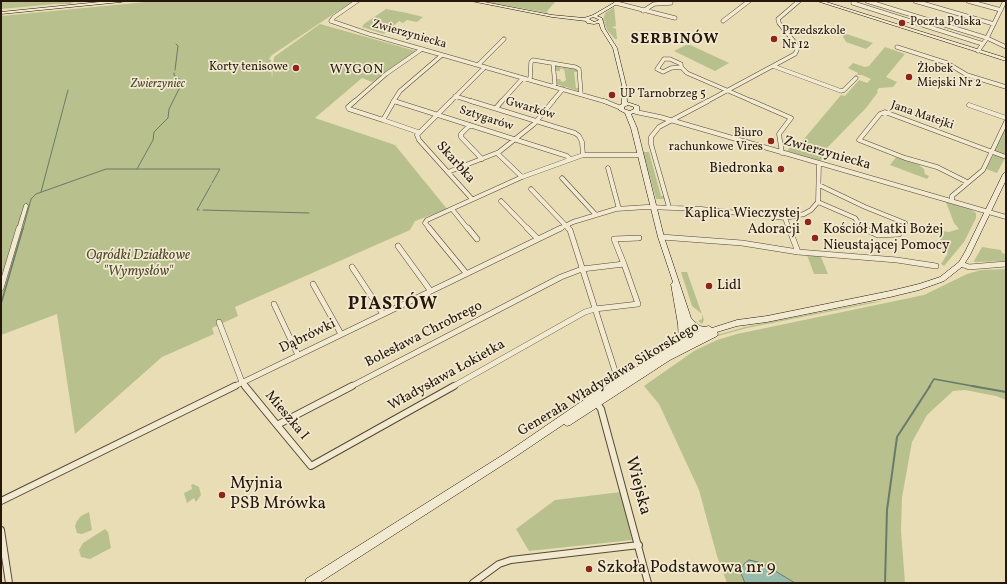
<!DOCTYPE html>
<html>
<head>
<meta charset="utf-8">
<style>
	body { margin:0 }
	#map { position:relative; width:1007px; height:584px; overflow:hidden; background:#e9ddb6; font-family:Vollkorn,serif }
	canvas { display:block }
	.frame { position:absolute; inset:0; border:2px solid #26170a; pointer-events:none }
</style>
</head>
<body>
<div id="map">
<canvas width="1007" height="584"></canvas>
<div class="frame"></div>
</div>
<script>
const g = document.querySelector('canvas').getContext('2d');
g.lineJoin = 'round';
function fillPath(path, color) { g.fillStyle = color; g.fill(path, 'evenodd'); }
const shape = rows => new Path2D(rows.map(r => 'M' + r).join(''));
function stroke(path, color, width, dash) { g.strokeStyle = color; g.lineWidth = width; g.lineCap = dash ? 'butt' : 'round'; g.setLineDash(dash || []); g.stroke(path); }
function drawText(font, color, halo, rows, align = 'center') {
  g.font = font + ' Vollkorn,serif'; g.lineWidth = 3.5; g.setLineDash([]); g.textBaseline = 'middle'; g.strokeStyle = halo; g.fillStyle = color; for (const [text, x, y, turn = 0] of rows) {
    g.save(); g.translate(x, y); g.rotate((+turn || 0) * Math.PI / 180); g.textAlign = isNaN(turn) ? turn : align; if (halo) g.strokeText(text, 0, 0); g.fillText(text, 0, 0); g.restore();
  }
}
fillPath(shape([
	[1,1,76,1,70,4,56,4,1,9],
	[156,1,353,1,272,55,269,59,271,60,272,79,274,57,320,24,416,51,372,82,362,78,315,118,395,145,447,209,415,221,410,230,235,307,238,316,212,328,214,334,162,357,75,434,57,314,1,335,1,16],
	[482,1,556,1,547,11,548,13],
	[617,5,614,7,616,26,612,27,616,29,617,39,615,39,607,30,604,22,606,21,603,21,605,13],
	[386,9,407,13,423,17,417,22,407,20,403,23,399,21,384,34,362,27,364,24],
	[841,33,841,32,873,43,866,49,846,42],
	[688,44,729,63,715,71,674,51],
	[885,47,905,54,886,77,897,82,893,87,879,88,877,91,878,92,866,108,826,149,832,153,823,154,821,161,787,151,793,144,798,146,841,95,845,96,859,80,867,83,871,79,862,75,857,75,858,73,848,68,853,63,865,67,869,66],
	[555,65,562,68,564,66,577,69,578,72,574,72,576,88,579,88,579,91,556,84,556,79,560,79,561,81,563,82,566,80,564,69,560,69,560,71,555,71],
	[1006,126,1006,155,994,151],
	[643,152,649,152,661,196,664,196,665,199,656,199],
	[994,154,1005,158,997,173,986,169],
	[896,157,919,165,924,169,925,174,929,176,927,179,890,165],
	[946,202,970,209,976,213,976,218,964,242,944,266,941,264,948,253,941,250,944,247,936,230,949,232,959,229,954,223],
	[982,247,1001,250,1002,253,1006,254,1006,261,975,262,974,261],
	[807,255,821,257,828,274,814,274],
	[1006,269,1006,400,996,396,965,390,953,391,927,415,912,442,902,497,901,531,905,583,795,583,767,566,758,562,749,560,740,571,745,583,727,583,717,556,699,490,659,404,644,386,694,351,717,340,737,334,924,295,967,274,981,270],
	[681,272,687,272,704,320,702,324,698,321,702,319,702,314,692,306],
	[883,301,747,328,718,336,717,335,745,327,872,302],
	[193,484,199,487,201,495,196,502,194,498,187,503,184,493,192,489,191,485],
	[621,492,632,540,529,551,516,529,555,500],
	[89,512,92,530,82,534,77,533,75,526,77,521,81,516],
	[105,529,108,532,111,548,90,559,81,557,79,550,83,543]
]), '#b8c08d');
const water = shape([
	[749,560,758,562,767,566,795,583,745,583,740,571,744,564,749,560]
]);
fillPath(water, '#97bcab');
stroke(water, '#6a7a6b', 1);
stroke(shape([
	[119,2,131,1],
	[175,70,178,46,176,44],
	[137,169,153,140,154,132,168,118,169,109,182,83,182,81,174,75,174,73],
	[41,192,68,90],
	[199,210,197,210,211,185],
	[203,210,309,213],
	[23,229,31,199,36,194,106,169,220,169,212,183]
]), '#6a7a6b', 1);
stroke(shape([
	[1,304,23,228],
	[929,387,934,379,978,387]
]), '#6a7a6b', 1.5);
stroke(shape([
	[972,386,1006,392],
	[885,583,887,510,897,437,930,386]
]), '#6a7a6b', 2);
const streetFar3 = shape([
	[357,1,334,17,331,21,369,34,607,102],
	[867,1,987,38,1006,47],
	[915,1,994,24],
	[968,1,1001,10],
	[616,3,675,18],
	[853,3,983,44],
	[643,11,654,4,671,3],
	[723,21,749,1],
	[897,47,947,63,967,75,1006,87],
	[978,51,987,38,1004,3],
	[664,59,670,59,681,64,681,67,671,68,663,72,657,69,664,59],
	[553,63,555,84,553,86],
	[478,65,504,39],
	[773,66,841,91,844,90,856,78],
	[681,67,687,73,754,102],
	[530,80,531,62,533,60,575,67,579,69,581,94],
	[455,96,474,102],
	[394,101,397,102],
	[354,102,386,74,422,49],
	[393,102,400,91,442,55],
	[450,102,485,67],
	[501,102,523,78],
	[552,102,563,89],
	[706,102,795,54,797,50,796,44,779,23,778,19,799,1]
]);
const streetFar2 = shape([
	[355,101,348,107,349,109,383,120],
	[394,101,567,156,570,159],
	[394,101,383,120,418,132],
	[451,101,417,135,419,140,472,199],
	[471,101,575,133,579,136,582,142,583,155],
	[604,101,621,108],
	[752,101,791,118,779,134,782,153],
	[969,105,1006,118],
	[496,108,502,101],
	[636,112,660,117,1006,217],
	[470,125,461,134,461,137,482,159],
	[497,153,522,177],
	[608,168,619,209],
	[448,172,499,152,534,124,553,101],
	[562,178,596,215],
	[967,182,937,167,905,158,859,140,880,114,885,112,1006,157],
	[819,185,865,207,905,223,902,229],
	[531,189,569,229],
	[501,201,528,229],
	[952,201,952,196,983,170,1006,122],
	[818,202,855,218,861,227,865,229],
	[669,207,651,144,651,137,659,127,708,101],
	[452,209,468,229],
	[785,218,789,229],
	[19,229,26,206],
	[430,229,425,223,427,220,522,177,583,155,641,155],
	[559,229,573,222,616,209,647,207,701,209,785,218,804,214,811,210,818,202,819,163]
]);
const streetFar1 = shape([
	[429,228,466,273],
	[468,228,477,239],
	[527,228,537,238],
	[568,228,570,230,615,371,622,381],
	[789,228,798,252],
	[862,228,878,235,899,234,902,228],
	[661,237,742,243,798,252,897,260,936,266],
	[398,246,430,290],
	[624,264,614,239,639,238],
	[961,264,969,267,1006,264],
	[352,267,383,314],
	[313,284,341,334],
	[1,288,19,228],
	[274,304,298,355],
	[219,322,242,382,246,387],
	[233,387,561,228],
	[350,387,561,277,582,269,624,264,638,304,595,309,585,312,452,387]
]);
const street = shape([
	[245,386,277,425],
	[596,402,601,409,648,583],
	[277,425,311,466,454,386],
	[277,425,352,386],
	[1,501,235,386],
	[1,530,9,583],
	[473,583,499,564,511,560,639,545]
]);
const secondary = shape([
	[109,1,123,1,121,2,1,14,1,12,109,1],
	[471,1,479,1,552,15,584,18,593,15,617,1,622,1,597,16,602,18,605,29,617,48,626,85,627,102,639,106,639,111,631,114,637,128,664,237,691,318,696,323,700,326,704,327,709,326,712,328,737,320,767,316,890,291,919,284,940,277,959,262,965,252,1003,174,1006,172,1006,180,970,255,963,266,944,281,919,290,890,297,767,322,737,326,717,332,718,334,717,336,670,360,570,425,567,426,564,424,515,457,319,583,305,583,306,579,509,451,591,395,661,352,679,342,678,324,671,284,673,282,658,237,631,128,625,113,619,110,618,106,622,104,622,85,613,48,601,29,599,23,594,24,587,23,586,21,552,17,471,1],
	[593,17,598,19,599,20,594,22,589,19,593,17],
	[628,105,634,107,634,109,630,111,624,109,624,107,628,105],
	[686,326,689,337,686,338,686,326],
	[694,329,695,330,699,331,695,333,694,329],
	[817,1,823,1,1006,58,1006,61,817,1]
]);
stroke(streetFar3, '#574835', 4.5);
stroke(streetFar2, '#574835', 5);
stroke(streetFar1, '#574835', 6);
stroke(street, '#574835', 8);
stroke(secondary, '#26170a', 1);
stroke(streetFar3, '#f1e9d0', 3.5);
stroke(streetFar2, '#f1e9d0', 4);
stroke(streetFar1, '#f1e9d0', 5);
stroke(street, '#f1e9d0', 6);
fillPath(secondary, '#f1e9d0');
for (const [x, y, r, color] of [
	[902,23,4,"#8f2418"],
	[774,39,4,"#8f2418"],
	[296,68,4,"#8f2418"],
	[909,77,4,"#8f2418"],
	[612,95,4,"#8f2418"],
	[771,141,4,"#8f2418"],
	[781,169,4,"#8f2418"],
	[808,222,4,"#8f2418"],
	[815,238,4,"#8f2418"],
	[709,286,4,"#8f2418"],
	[222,495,4,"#8f2418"],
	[589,569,4,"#8f2418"]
]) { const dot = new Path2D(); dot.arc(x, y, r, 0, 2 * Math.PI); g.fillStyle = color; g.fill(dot); stroke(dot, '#f1e9d0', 1.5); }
drawText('12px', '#26170a', '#f1e9d0', [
	["Poczta Polska",910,23],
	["Przedszkole",782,32],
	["Nr 12",782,46],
	["Korty tenisowe",288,68,"right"],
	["Żłobek",917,70],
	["Miejski Nr 2",917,84],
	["UP Tarnobrzeg 5",620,95],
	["Biuro",763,134,"right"],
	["rachunkowe Vires",763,148,"right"]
], 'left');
drawText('12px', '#26170a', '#f1e9d0', [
	["Zwierzyniecka",409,35,16],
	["Gwarków",530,109,17],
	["Jana Matejki",922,116,19],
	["Sztygarów",486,119,18]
]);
drawText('italic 12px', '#524a31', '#f1e9d0', [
	["Zwierzyniec",158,85]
]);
g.letterSpacing = '1px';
drawText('13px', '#26170a', '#f1e9d0', [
	["WYGON",357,71]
]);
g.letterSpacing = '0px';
drawText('14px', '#26170a', '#f1e9d0', [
	["Zwierzyniecka",827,154,16],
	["Skarbka",455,163,48],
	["Bolesława Chrobrego",424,335,-27],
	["Dąbrówki",308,337,-26],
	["Władysława Łokietka",447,376,-29],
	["Generała Władysława Sikorskiego",609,380,-31],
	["Mieszka I",286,416,50]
]);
drawText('14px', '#26170a', '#f1e9d0', [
	["Biedronka",773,169],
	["Kaplica Wieczystej",800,214],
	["Adoracji",800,230],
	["Kościół Matki Bożej",823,230,"left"],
	["Nieustającej Pomocy",823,246,"left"],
	["Lidl",717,286,"left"]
], 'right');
drawText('italic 14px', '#524a31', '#f1e9d0', [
	["Ogródki Działkowe",138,256],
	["\"Wymysłów\"",138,272]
]);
g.letterSpacing = '1px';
drawText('bold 15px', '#26170a', '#f1e9d0', [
	["SERBINÓW",675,40]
]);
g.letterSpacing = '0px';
drawText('17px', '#26170a', '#f1e9d0', [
	["Myjnia",230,485],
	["PSB Mrówka",230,505],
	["Szkoła Podstawowa nr 9",597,569]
], 'left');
drawText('17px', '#26170a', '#f1e9d0', [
	["Wiejska",637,486,75]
]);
g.letterSpacing = '1px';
drawText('bold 18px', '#26170a', '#f1e9d0', [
	["PIASTÓW",393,306]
]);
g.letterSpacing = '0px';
</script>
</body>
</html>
